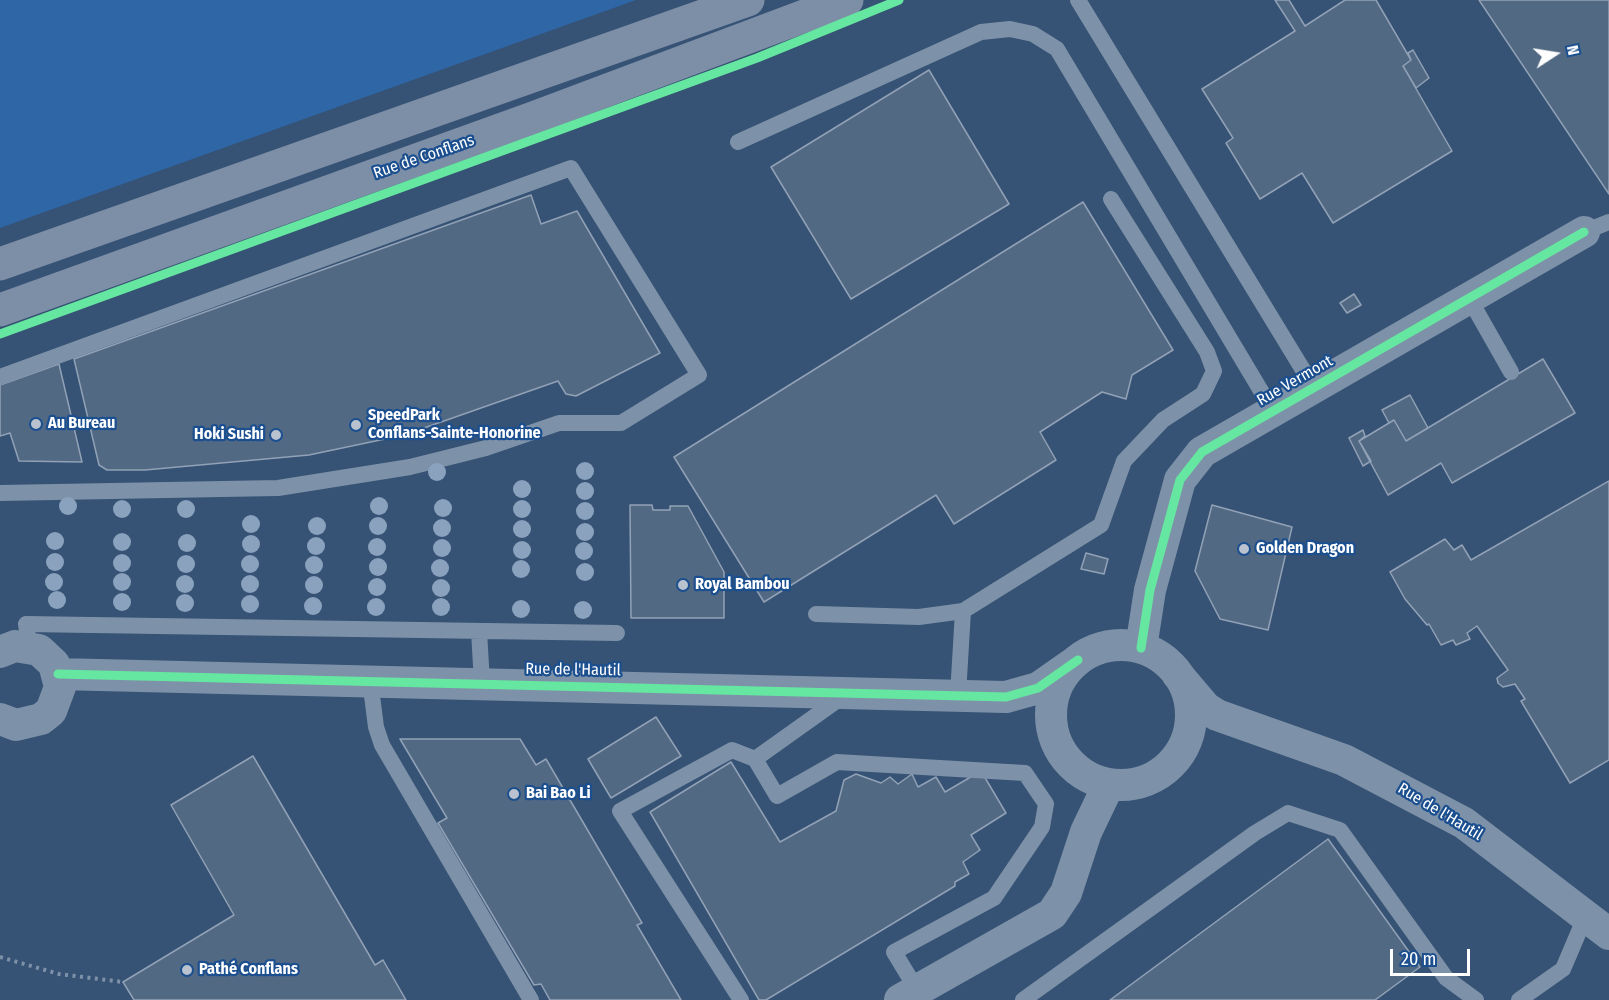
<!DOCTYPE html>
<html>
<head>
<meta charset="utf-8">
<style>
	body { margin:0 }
	#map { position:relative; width:1609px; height:1000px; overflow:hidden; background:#365274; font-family:"Fira Sans Condensed",sans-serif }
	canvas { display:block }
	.north { position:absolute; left:1525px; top:24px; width:60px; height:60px; -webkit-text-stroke:4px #1b4f8f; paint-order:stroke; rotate:78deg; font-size:16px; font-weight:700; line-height:24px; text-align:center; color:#fff }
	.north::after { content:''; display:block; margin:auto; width:21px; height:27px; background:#fff; clip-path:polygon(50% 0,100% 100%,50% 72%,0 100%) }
	.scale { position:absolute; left:1390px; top:949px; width:80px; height:27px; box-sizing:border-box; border:3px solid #fff; border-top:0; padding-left:8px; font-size:18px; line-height:21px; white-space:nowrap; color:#fff; -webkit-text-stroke:4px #1b4f8f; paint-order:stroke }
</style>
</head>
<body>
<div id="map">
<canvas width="1609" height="1000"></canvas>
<div class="north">N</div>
<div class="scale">20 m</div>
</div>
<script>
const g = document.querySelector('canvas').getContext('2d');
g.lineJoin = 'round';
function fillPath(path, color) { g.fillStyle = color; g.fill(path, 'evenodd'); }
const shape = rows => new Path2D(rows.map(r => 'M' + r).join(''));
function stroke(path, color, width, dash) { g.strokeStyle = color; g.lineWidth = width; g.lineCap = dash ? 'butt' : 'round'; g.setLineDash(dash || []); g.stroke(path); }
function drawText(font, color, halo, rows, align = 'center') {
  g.font = font + ' "Fira Sans Condensed",sans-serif'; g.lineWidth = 4.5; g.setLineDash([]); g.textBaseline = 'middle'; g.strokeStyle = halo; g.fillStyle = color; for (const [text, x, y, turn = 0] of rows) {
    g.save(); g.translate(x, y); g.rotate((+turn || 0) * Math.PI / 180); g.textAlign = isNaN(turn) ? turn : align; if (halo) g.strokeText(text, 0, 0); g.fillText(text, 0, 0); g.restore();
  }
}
fillPath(shape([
	[0,0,636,0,0,228]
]), '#2f66a5');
const building = shape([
	[1275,0,1289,0,1305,26,1345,0,1376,0,1411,60,1403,66,1452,151,1333,223,1302,173,1260,199,1226,143,1233,138,1202,89,1295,31,1275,0],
	[1479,0,1609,0,1609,194,1479,0],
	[1413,50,1429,78,1416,88,1403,66,1411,60,1408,53,1413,50],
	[929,70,1009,204,851,299,771,167,929,70],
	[531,195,541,224,577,211,660,353,576,396,566,394,558,381,404,435,309,455,145,470,107,470,99,465,74,359,531,195],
	[1083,202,1173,350,1132,375,1126,399,1102,392,1040,432,1056,460,954,524,936,495,764,602,674,457,1083,202],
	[1354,294,1361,305,1347,313,1340,303,1354,294],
	[1543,359,1575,413,1452,483,1441,463,1388,495,1359,441,1394,420,1406,441,1543,359],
	[59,364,82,462,19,461,10,433,0,436,0,385,59,364],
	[1410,395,1428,428,1406,441,1394,420,1389,423,1382,410,1410,395],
	[1363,430,1365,436,1359,441,1371,461,1363,466,1349,438,1363,430],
	[1609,481,1609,760,1570,783,1521,701,1525,699,1515,684,1503,687,1498,683,1497,678,1508,670,1477,626,1467,633,1470,639,1456,645,1453,640,1441,645,1429,624,1427,625,1405,599,1390,572,1445,539,1454,550,1462,545,1471,560,1609,481],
	[630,505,652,505,653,510,670,510,670,506,688,506,724,572,724,618,631,618,630,505],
	[1212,505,1292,527,1268,630,1220,619,1195,571,1212,505],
	[1086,553,1108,559,1104,574,1081,569,1086,553],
	[656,717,681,756,611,798,588,759,656,717],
	[400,739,520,739,536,765,546,759,642,923,637,925,681,1000,550,1000,541,984,534,985,438,823,447,818,400,739],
	[253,756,375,965,383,960,406,1000,134,1000,123,982,234,915,171,805,253,756],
	[731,762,780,842,836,811,844,780,856,774,881,783,890,777,898,784,912,774,918,787,936,777,945,792,981,771,1006,813,971,835,980,850,963,862,969,874,955,882,955,886,766,1000,759,1000,650,812,731,762],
	[1328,839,1420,967,1375,1000,1110,1000,1328,839]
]);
fillPath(building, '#526984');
stroke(building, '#92a2b6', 1.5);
stroke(shape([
	[0,957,59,974,123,982]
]), '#7d92a8', 4, [3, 4.5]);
stroke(shape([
	[1078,0,1314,388],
	[738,142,981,32,1010,29,1033,34,1057,49,1273,411],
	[1584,232,1609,222],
	[1469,298,1511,372],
	[0,377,571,168,699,375,621,423,559,423,486,448,410,467,278,488,0,493],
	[816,614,919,617,963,611,1101,525,1124,461,1163,420,1203,394,1214,371,1207,352,1111,199],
	[479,631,482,683],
	[29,646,26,624,617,633],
	[370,680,376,727,382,745,531,1000],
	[958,695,963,611],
	[842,697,755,759,777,796,837,762,1025,773,1046,804,1042,827,994,898,894,952,917,990],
	[741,1000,620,811,732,750,755,759],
	[1023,1000,1255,833,1288,813,1340,830,1446,978,1476,1000],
	[1519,1000,1563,969,1586,915]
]), '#7d92a8', 16);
stroke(shape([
	'1051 715a70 70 0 1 1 140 0a70 70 0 1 1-140 0Z',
	[1141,648,1150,590,1180,480,1202,452,1584,232],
	[0,652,15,646,39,650,54,664,60,687,51,711,41,719,16,725,0,719],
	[58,674,1006,697,1038,688,1078,660],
	[1178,675,1206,708,1217,715,1344,760,1464,823,1609,934],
	[900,1000,1052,914,1066,893,1086,832,1109,784]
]), '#7d92a8', 32);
stroke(shape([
	[0,264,748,0],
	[0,310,533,118,847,0]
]), '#7d8ea7', 33);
stroke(shape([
	[0,334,757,58,899,0],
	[1141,648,1150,590,1180,480,1202,452,1584,232],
	[58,674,1006,697,1038,688,1078,660]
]), '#66e7a1', 9);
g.fillStyle = '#8aa2be';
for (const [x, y] of [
	[585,471],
	[437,472],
	[522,489],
	[585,491],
	[68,506],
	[379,506],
	[443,508],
	[122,509],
	[186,509],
	[522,509],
	[585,511],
	[251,524],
	[317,526],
	[378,526],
	[442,528],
	[522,529],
	[585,532],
	[55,541],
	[122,542],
	[187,543],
	[251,544],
	[316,546],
	[377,547],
	[442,548],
	[522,550],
	[584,551],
	[55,562],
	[122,563],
	[186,564],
	[250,564],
	[314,565],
	[378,567],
	[440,568],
	[521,569],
	[585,572],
	[54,582],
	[122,582],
	[185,584],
	[250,584],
	[314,585],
	[377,587],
	[441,588],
	[57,600],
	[122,602],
	[185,603],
	[250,604],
	[313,606],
	[376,607],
	[441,607],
	[521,609],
	[583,610]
]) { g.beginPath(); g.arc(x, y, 9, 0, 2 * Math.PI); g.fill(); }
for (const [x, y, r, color] of [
	[36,424,6,"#b9c2ce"],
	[356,425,6,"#b9c2ce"],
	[276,435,6,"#b9c2ce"],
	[1244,549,6,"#b9c2ce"],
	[683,585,6,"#b9c2ce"],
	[514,794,6,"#b9c2ce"],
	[187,970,6,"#b9c2ce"]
]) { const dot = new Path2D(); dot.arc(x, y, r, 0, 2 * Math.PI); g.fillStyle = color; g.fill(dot); stroke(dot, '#1b4f8f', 2); }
drawText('16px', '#fff', '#1b4f8f', [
	["Rue de Conflans",424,157,-19],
	["Rue Vermont",1295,381,-30],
	["Rue de l'Hautil",573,670,1],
	["Rue de l'Hautil",1440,812,31]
]);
drawText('bold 16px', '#fff', '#1b4f8f', [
	["SpeedPark",368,416],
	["Conflans-Sainte-Honorine",368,434],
	["Au Bureau",48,424],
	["Hoki Sushi",264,435,"right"],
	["Golden Dragon",1256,549],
	["Royal Bambou",695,585],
	["Bai Bao Li",526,794],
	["Pathé Conflans",199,970]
], 'left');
</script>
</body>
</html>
